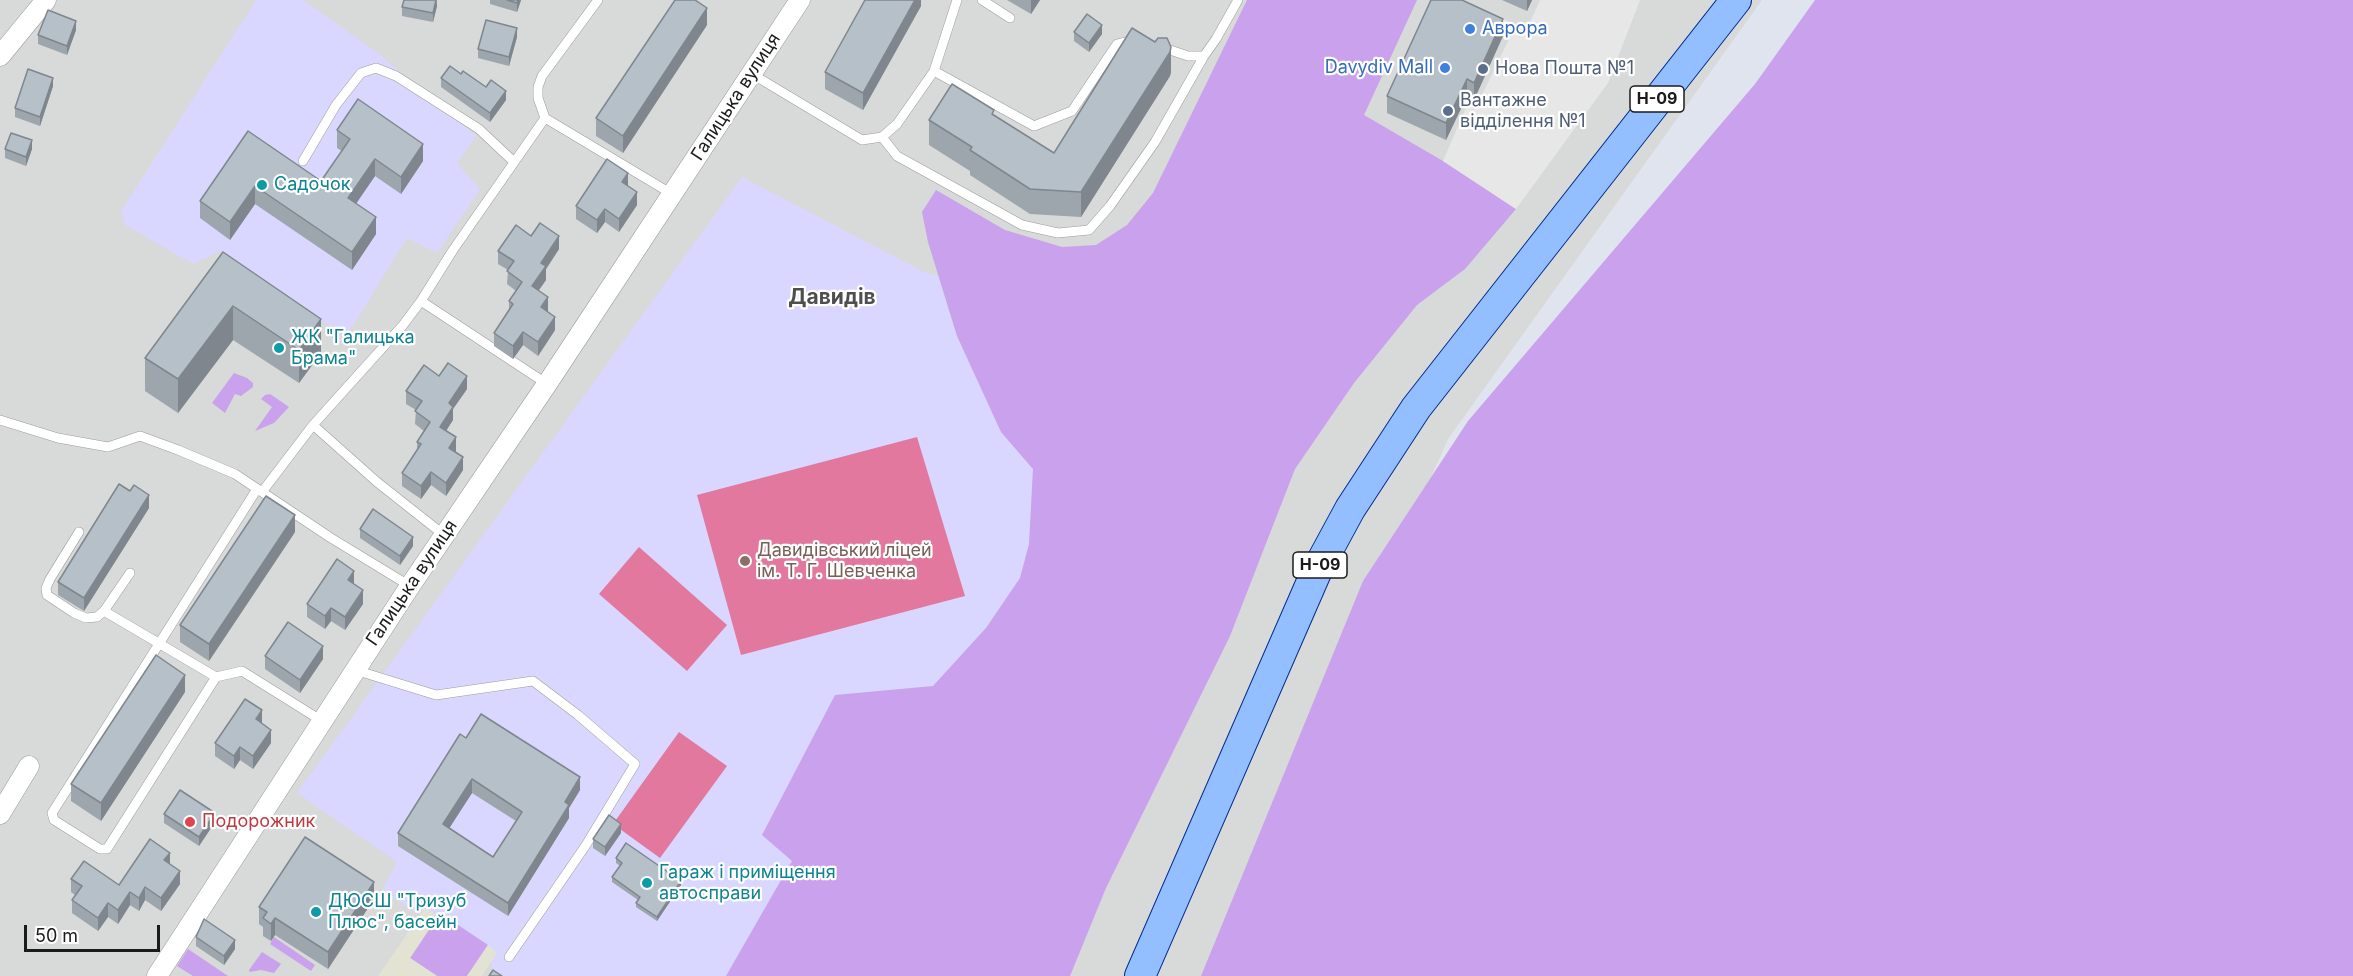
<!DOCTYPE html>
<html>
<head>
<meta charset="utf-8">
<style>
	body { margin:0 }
	#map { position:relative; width:2353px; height:976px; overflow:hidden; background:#e0e4ee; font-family:Inter,sans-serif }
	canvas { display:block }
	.scale { position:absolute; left:24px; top:925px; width:136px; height:27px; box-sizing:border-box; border:3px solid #1b1b1b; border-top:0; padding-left:8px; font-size:18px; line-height:21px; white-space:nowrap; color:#1b1b1b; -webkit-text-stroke:4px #fff; paint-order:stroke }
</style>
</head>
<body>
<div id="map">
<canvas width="2353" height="976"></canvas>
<div class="scale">50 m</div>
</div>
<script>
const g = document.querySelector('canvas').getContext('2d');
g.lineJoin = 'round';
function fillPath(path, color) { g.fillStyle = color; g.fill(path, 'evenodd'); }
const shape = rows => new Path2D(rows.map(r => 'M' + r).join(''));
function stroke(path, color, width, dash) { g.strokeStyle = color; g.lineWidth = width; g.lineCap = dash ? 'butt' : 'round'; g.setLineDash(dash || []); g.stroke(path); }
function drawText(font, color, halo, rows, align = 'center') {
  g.font = font + ' Inter,sans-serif'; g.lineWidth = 4.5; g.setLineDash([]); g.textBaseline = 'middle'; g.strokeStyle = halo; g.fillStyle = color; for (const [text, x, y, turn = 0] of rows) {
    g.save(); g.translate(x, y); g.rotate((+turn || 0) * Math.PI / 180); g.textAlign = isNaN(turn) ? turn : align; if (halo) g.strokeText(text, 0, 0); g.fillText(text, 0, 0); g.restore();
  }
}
fillPath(shape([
	[0,0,1762,0,1448,439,1210,976,0,976]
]), '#d8d9d9');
fillPath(shape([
	[256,0,303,0,378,53,476,136,457,163,480,189,437,253,407,238,346,337,220,251,193,264,125,225,121,211],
	[742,177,924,272,938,276,957,336,1001,432,1033,469,1029,544,1020,578,986,628,933,686,835,695,793,860,726,976,494,976,490,958,382,891,397,862,297,793]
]), '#d9d7ff');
fillPath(shape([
	[1247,0,1417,0,1364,115,1443,161,1516,209,1465,269,1417,305,1354,383,1295,469,1230,636,1106,888,1070,976,726,976,792,861,762,835,835,695,933,686,986,628,1020,578,1029,544,1033,469,1001,432,957,336,928,242,922,212,936,190,1005,230,1062,247,1096,245,1127,225,1153,193],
	[1815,0,2353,0,2353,976,1201,976,1363,581,1468,421,1755,84],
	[234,373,247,378,253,383,253,387,241,396,235,394,225,413,212,403],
	[270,394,289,407,274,423,255,431,272,407,261,399,265,395],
	[440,913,488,945,467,976,437,976,410,958],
	[274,937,315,965,311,971,270,944],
	[188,949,228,976,193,976,177,966],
	[262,952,281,964,274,973,261,970,250,972,249,970]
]), '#caa1ec');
fillPath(shape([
	[917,437,965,596,741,655,697,495],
	[639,547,727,625,687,671,599,594],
	[679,732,727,766,660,858,613,824]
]), '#e2789e');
fillPath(shape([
	[1457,0,1527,29,1540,0,1640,0,1608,83,1516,209,1443,161,1468,103,1476,107,1509,39,1437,5]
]), '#e7e7e7');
fillPath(shape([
	[425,908,438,916,410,958,437,976,378,976],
	[488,945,497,953,482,976,467,976]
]), '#e3e3d4');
const lane = shape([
	[598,0,542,76,538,87,538,98,545,118,672,194],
	[982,0,1010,18],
	[1161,47,1188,56,1204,56,1216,39,1238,0],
	[934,71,1034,126,1072,111,1117,44,1133,40],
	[752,74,862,140,882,137,897,124,934,71,957,0],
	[545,118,453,250,421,301,547,384],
	[882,137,897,156,1022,225,1058,233,1089,230,1110,206,1155,142,1204,56],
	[303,161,336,105,361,73,376,68,396,76,479,129,514,162],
	[421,301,403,325,313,425,377,482,444,535],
	[0,420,58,438,108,447,140,436,178,450,235,474,331,538,410,586],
	[262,492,313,425],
	[79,532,50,579,46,588,47,595,74,613,86,618,97,617,104,611,130,573],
	[104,611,216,677,242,671,322,721],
	[355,670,436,695,533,681,578,715,635,764,586,845,509,957],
	[216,677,107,849,100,849,54,820,52,813,257,489]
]);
const street = shape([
	[0,56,46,0],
	[0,814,29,766],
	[157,976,410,586,547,384,800,0]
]);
const primary = shape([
	[1140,976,1317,570,1350,509,1416,408,1736,0]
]);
stroke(lane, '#9c9c9c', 10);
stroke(street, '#9c9c9c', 21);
stroke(primary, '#002c92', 32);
stroke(lane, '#fff', 9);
stroke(street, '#fff', 20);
stroke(primary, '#93beff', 30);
fillPath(shape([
	[437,0,437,6,433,22,402,16,402,7],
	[490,0,521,0,517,12,490,4],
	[921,0,921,6,863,110,825,89,825,72],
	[1007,0,1040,0,1031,14],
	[1502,0,1532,0,1527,11],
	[707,25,623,153,596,136,596,118],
	[76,30,67,55,38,44,38,35],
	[1074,32,1102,34,1089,52,1074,41],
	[1503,36,1474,100,1467,96,1446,140,1387,113,1387,96],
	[517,37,509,66,478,58,478,49],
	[1171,72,1170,76,1081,217,1030,214,970,175,970,171,929,145,929,120,994,115,1054,153],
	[441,78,486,87,506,100,490,122,441,87],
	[53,86,40,126,15,117,15,108],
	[337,130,423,161,401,194,375,176,356,204,376,234,352,270,255,204,230,240,200,218,200,201,248,131,321,181,342,151,337,148],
	[5,149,32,149,26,166,5,158],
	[628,186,637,205,619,232,605,222,597,233,576,219,576,206],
	[531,236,559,249,546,269,546,280,538,291,548,311,547,312,555,330,538,356,523,345,513,359,494,346,494,333,509,310,509,301,516,291,507,284,508,270,498,264,498,251],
	[223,252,321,353,299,383,233,340,178,413,145,391,145,358],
	[439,376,467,389,453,409,453,420,446,431,456,451,455,452,463,470,446,496,431,485,421,499,402,486,402,473,417,451,417,442,424,431,415,424,416,410,406,404,406,391],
	[149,508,84,611,58,595,58,582],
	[360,529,413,546,400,565,360,538],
	[295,532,209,661,180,642,180,625],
	[354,584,363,604,345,630,331,621,325,629,307,617,307,604],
	[265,656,323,659,300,693,265,669],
	[185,692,101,821,71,801,71,784],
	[262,724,271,743,253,769,240,760,234,769,215,756,215,743],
	[466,738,580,790,569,808,569,818,508,916,398,846,398,833],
	[472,793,516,821,493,857,449,828],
	[164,814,215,822,199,846,164,823],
	[621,833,605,856,593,848,593,839],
	[616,858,681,885,657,921,636,907,636,903,638,900,612,882,612,877,620,866,616,863],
	[170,864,180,884,161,911,145,900,139,911,130,905,118,924,108,917,98,931,72,913,72,900,75,895,71,892,71,879,119,885],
	[374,899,328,969,275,935,271,941,263,936,263,927,259,924,259,907],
	[196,937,235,949,224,965,196,946]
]), '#9da5ad');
fillPath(shape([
	[436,0,437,6,433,22,433,13],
	[518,0,521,0,517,12,517,3],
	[915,0,921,0,921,6,863,110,863,93],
	[1031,0,1040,0,1031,14],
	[1527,0,1532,0,1527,11],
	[707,8,707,25,623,153,623,136],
	[1503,19,1503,36,1474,100,1474,83],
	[76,21,76,30,67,55,67,46],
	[1102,25,1102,34,1089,52,1089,43],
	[517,28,517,37,509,66,509,57],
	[1171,47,1171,72,1170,76,1081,217,1081,192],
	[53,78,53,86,40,126,40,117],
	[1467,79,1467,96,1446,140,1446,123],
	[506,91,506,100,490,122,490,113],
	[32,140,32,149,26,166,26,157],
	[423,144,423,161,401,194,401,177],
	[375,159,375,176,348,215,348,198],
	[628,173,628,186,622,182],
	[255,186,255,204,230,240,230,222],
	[637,192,637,205,619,232,619,219],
	[605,209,605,222,597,233,597,220],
	[376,217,376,234,352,270,352,252],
	[559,236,559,249,546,269,546,280,532,300,532,286,541,263],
	[548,297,548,311,541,321,541,307],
	[233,306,233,340,178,413,178,379],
	[555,317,555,330,538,356,538,342],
	[321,319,321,353,299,383,299,350],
	[523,332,523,345,513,359,513,346],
	[467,376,467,389,453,409,453,420,440,440,440,427,449,403],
	[456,437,456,451,449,461,449,448],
	[463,457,463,470,446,496,446,483],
	[431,472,431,485,421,499,421,486],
	[149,495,149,508,84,611,84,598],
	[295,515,295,532,209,661,209,644],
	[413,537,413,546,400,565,400,556],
	[354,571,354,584,348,580],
	[363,590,363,604,345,630,345,617],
	[331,608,331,621,325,629,325,616],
	[323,646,323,659,300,693,300,680],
	[185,675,185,692,101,821,101,803],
	[262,710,262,724,256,719],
	[271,730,271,743,253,769,253,756],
	[240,747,240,760,234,769,234,756],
	[580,777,580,790,569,808,569,818,508,916,508,903,565,802],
	[472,779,472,793,443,838,443,824],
	[215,813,215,822,199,846,199,837],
	[621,824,621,833,605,856,605,847],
	[170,853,170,866,164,860],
	[180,871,180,884,161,911,161,898],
	[681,881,681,885,657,921,657,917],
	[374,882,374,899,328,969,328,952],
	[145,887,145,900,139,911,139,898],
	[130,892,130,905,118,924,118,910],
	[108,903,108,917,98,931,98,918],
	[275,918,275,935,271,941,271,924],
	[235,940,235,949,224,965,224,956]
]), '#7f868d');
const building = shape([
	[404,0,436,0,433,13,402,7,404,0],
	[507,0,518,0,517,3,507,0],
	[675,0,695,0,707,8,623,136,596,118,675,0],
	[865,0,915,0,863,93,825,72,865,0],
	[1431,0,1462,0,1503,19,1474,83,1467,79,1446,123,1387,96,1431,0],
	[48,10,76,21,67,46,38,35,48,10],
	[1087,14,1102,25,1089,43,1074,32,1087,14],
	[486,20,517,28,509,57,478,49,486,20],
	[1132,28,1155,42,1158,38,1167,38,1171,47,1170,52,1081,192,1030,189,970,150,972,147,929,120,952,84,994,110,992,114,1054,153,1132,28],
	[450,66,461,74,463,71,486,87,491,80,506,91,490,113,441,78,450,66],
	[28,69,53,78,40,117,15,108,28,69],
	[358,99,423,144,401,177,375,159,348,198,376,217,352,252,255,186,230,222,200,201,248,131,321,181,350,139,337,130,358,99],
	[11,133,32,140,26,157,5,149,11,133],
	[607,159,628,173,622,182,637,192,619,219,605,209,597,220,576,206,607,159],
	[540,223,559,236,541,263,546,266,532,286,548,297,541,307,555,317,538,342,523,332,513,346,494,333,513,304,509,301,522,282,507,271,514,261,498,251,516,225,531,236,540,223],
	[223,252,321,319,299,350,233,306,178,379,145,358,223,252],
	[448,363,467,376,449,403,453,407,440,427,456,437,449,448,463,457,446,483,431,472,421,486,402,473,421,444,417,442,430,422,415,411,422,401,406,391,424,365,439,376,448,363],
	[119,484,130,491,134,485,149,495,84,598,58,582,119,484],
	[266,496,295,515,209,644,180,625,266,496],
	[373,509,413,537,400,556,360,529,373,509],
	[337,559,354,571,348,580,363,590,345,617,331,608,325,616,307,604,337,559],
	[288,622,323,646,300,680,265,656,288,622],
	[156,655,185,675,101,803,71,784,156,655],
	[245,699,262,710,256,719,271,730,253,756,240,747,234,756,215,743,245,699],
	[481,714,580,777,565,802,569,805,508,903,398,833,460,734,466,738,481,714],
	[472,779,522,812,493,857,443,824,472,779],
	[180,790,215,813,199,837,164,814,180,790],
	[609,815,621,824,605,847,593,839,609,815],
	[305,837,374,882,328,952,275,918,271,924,263,918,267,912,259,907,305,837],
	[150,839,170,853,164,860,180,871,161,898,145,887,139,898,130,892,118,910,108,903,98,918,72,900,82,886,71,879,84,861,119,885,150,839],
	[626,843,681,881,657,917,636,903,640,897,612,877,622,863,616,858,626,843],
	[204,919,235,940,224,956,196,937,204,919],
	[493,970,502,976,489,976,493,970]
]);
fillPath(building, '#b6c0c9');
stroke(building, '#7f868d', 1.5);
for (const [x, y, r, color] of [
	[1470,29,6,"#3f7fe0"],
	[1445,68,6,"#3f7fe0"],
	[1483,69,6,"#5c6f8a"],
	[1448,111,6,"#5c6f8a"],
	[262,185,6,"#0f9aa8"],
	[279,348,6,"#0f9aa8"],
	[745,561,6,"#8d6e63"],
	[190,822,6,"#e0444e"],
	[647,883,6,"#0f9aa8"],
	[316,912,6,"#0f9aa8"]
]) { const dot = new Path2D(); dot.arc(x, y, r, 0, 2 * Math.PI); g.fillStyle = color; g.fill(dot); stroke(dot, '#fff', 2); }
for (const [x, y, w] of [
	[1657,99,54],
	[1320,565,54]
]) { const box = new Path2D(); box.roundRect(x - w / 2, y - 13, w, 26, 4.5); g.fillStyle = '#fff'; g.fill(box); stroke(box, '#1b1b1b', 1.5); }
drawText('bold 16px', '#1b1b1b', null, [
	["Н-09",1657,99],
	["Н-09",1320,565]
]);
drawText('18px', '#366cbe', '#fff', [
	["Аврора",1482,29],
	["Davydiv Mall",1433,68,"right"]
], 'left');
drawText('18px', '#4e5e75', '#fff', [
	["Нова Пошта №1",1495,69],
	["Вантажне",1460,101],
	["відділення №1",1460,122]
], 'left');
drawText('18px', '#1b1b1b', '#fff', [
	["Галицька вулиця",736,97,-57],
	["Галицька вулиця",412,583,-56]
]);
drawText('18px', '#0d838f', '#fff', [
	["Садочок",274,185],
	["ЖК \"Галицька",291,338],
	["Брама\"",291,359],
	["Гараж і приміщення",659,873],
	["автосправи",659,894],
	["ДЮСШ \"Тризуб",328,902],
	["Плюс\", басейн",328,923]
], 'left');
drawText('18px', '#785e54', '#fff', [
	["Давидівський ліцей",757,551],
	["ім. Т. Г. Шевченка",757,572]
], 'left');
drawText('18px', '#be3a42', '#fff', [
	["Подорожник",202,822]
], 'left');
drawText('bold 21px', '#4e4e4e', '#fff', [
	["Давидів",832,298]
]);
</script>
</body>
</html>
